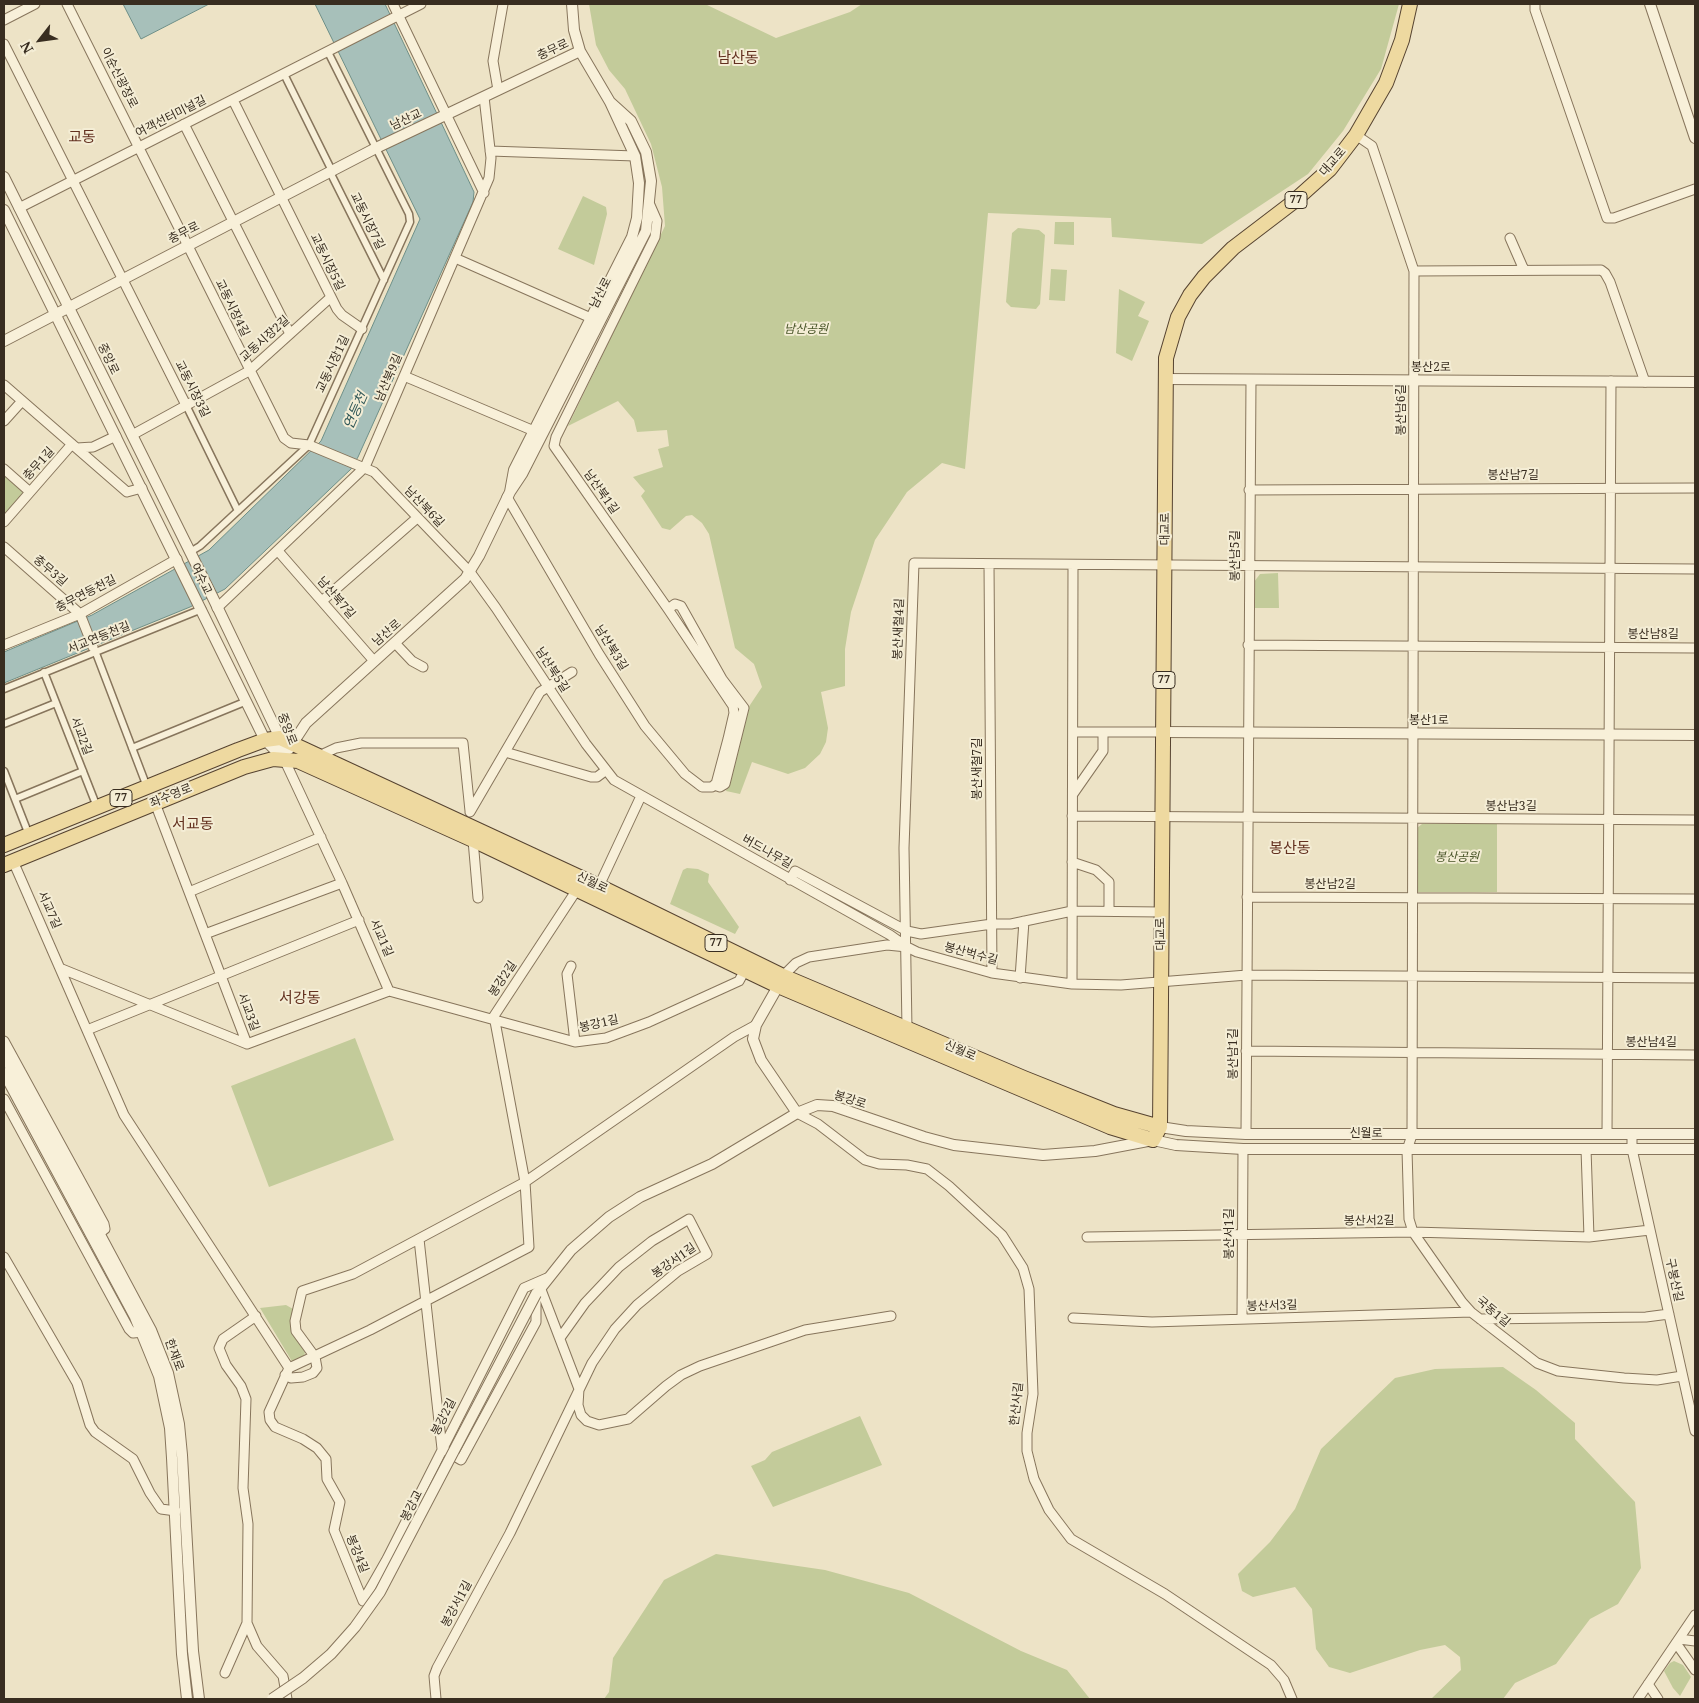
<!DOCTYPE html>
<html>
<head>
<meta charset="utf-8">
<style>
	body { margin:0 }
	#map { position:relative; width:1699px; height:1703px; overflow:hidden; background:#ede3c6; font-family:"Noto Serif",serif }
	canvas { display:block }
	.frame { position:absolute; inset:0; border:5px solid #382d20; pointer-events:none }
	.north { position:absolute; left:15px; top:15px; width:50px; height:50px; -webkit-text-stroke:4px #f4edd5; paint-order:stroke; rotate:240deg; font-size:14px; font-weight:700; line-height:20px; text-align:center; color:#382d20 }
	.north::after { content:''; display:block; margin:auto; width:18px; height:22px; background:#382d20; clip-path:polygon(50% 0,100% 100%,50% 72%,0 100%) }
</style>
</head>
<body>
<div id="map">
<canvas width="1699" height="1703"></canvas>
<div class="frame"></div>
<div class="north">N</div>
</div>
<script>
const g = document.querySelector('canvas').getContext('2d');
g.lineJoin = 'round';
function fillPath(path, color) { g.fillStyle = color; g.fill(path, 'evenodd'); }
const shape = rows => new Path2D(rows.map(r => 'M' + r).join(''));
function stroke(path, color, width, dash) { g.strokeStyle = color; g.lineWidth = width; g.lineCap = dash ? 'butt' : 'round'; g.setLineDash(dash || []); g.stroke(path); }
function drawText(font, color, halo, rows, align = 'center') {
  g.font = font + ' "Noto Serif","Noto Sans KR",serif'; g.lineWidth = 4; g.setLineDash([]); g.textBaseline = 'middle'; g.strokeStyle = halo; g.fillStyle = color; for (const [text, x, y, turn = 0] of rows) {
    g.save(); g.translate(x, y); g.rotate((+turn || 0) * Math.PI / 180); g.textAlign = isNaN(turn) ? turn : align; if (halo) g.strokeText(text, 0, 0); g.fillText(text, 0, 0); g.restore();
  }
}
fillPath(shape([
	[589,4,705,4,776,38,850,12,862,4,1399,4,1381,69,1343,131,1308,174,1202,244,1112,237,1111,218,988,213,965,469,942,463,907,492,875,540,851,612,845,649,845,686,821,692,828,728,826,742,820,754,805,768,788,774,752,762,740,794,726,791,748,708,762,687,754,664,735,648,709,534,702,523,692,515,686,516,670,530,662,528,641,496,645,491,633,477,663,467,658,449,669,446,667,430,637,432,634,420,618,401,568,426,665,226,662,187,651,144,625,89,609,70,596,45],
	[583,196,606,207,607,214,594,265,558,249],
	[1055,222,1074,222,1074,245,1054,244],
	[1018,228,1039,230,1045,235,1040,304,1036,309,1011,307,1006,302,1012,233],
	[1051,269,1067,270,1065,301,1049,300],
	[1119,289,1145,302,1138,316,1149,321,1132,361,1116,353],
	[4,472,26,492,4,517],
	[1278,573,1279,608,1254,608,1254,582,1260,574],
	[1422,824,1497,824,1497,892,1417,892,1417,828],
	[687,868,698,869,709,874,708,882,739,927,735,934,670,904,683,870],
	[355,1038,394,1140,269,1187,231,1086],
	[286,1305,293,1309,291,1330,305,1352,304,1356,293,1363,260,1308],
	[1503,1367,1536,1390,1575,1423,1575,1439,1635,1502,1641,1568,1618,1604,1590,1619,1556,1664,1515,1683,1503,1699,1431,1699,1461,1670,1460,1657,1445,1645,1420,1650,1350,1673,1329,1667,1316,1649,1312,1609,1295,1587,1253,1597,1242,1591,1238,1574,1270,1542,1295,1509,1321,1449,1395,1378,1435,1369],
	[860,1416,882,1465,773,1507,751,1466,765,1460,772,1452],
	[716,1554,825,1570,909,1593,1021,1651,1067,1670,1090,1699,604,1699,609,1692,613,1658,664,1580],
	[1674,1661,1683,1665,1691,1677,1680,1696,1673,1688,1664,1671,1670,1663]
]), '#c3cb9a');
const water = shape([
	[123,4,209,4,141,39,123,4],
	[315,4,385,4,474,192,473,202,358,457,351,469,225,589,190,607,4,683,4,652,92,615,209,550,321,441,420,219,315,4]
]);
fillPath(water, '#a7c0ba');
stroke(water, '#6e8f88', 1);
const pedestrian = shape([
	[284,74,332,171],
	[330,172,384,280],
	[186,405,238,511],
	[190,552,200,546,309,445,410,222,409,214,328,52],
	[94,648,147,787],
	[44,672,97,807],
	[4,689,202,609],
	[4,724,56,703],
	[132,748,247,701],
	[4,771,29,835],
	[15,799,83,771]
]);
const minor = shape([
	[67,4,284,438,291,443,309,445,374,472,470,572,496,608,586,744,614,780,890,935,907,947],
	[393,4,484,193],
	[1535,4,1535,10,1607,218,1614,218,1695,189],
	[4,20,35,4],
	[4,44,186,405],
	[498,90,493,61,503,4],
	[233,100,337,309,342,315,362,329],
	[184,124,290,334],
	[1356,135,1372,146,1414,271,1412,1135,1407,1150,1409,1219,1413,1232,1462,1302,1471,1312,1537,1363,1558,1371,1624,1378,1657,1380,1682,1376],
	[490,151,635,156],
	[19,208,421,4],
	[1510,238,1524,270],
	[455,258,591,318],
	[1414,271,1601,270,1605,273,1610,282,1645,382],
	[404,376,534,431],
	[4,385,127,492,142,488],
	[4,421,22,401],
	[132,435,249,371,331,297],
	[77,448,93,447,116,436],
	[4,469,30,492],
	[1249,490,1695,488],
	[507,497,599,654,645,726,685,774,702,787,712,787,716,784,728,739,734,713,733,706,668,609,554,446,556,437,655,237,657,221,650,205],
	[4,522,72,444],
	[4,547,80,614,93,647],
	[278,551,374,661],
	[989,564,992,973],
	[322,601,417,518],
	[217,608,365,467,489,178,491,158,484,97],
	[668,609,675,604,681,606,722,679,744,708,725,784,720,787,714,785],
	[395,643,412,661,423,667],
	[4,645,80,614,177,559],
	[1248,645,1695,648],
	[1073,732,1163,732],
	[505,752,591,777,597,777,605,771],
	[321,755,336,748,361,743,463,743,470,811],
	[284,759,342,883,389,991],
	[1073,794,1103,751,1103,732],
	[155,803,247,1044],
	[470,812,540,692,572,672],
	[1072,816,1695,820],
	[473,840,478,898],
	[13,861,124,1115,289,1368],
	[1072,862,1096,870,1109,882,1109,911],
	[790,880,795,871,907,931,921,934,992,924,1011,924,1072,911,1161,912],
	[599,886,641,796],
	[189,892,321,837],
	[1247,897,1695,899],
	[205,934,342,883],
	[571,966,567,974,575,1042],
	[62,969,247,1044],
	[783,976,796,963,809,957,887,945,907,947,917,952,992,973,1072,984,1121,985,1247,975,1695,978],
	[1020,978,1024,921],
	[1072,984,1073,565],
	[389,991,575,1042,606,1038,649,1022,739,981,745,970],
	[907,1029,904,848,914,563,1695,569],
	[87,1030,359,920],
	[4,1041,104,1224,105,1229,101,1232],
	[247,1044,389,991],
	[1246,1051,1695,1055],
	[4,1099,129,1329,133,1333,143,1332],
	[797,1113,818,1124,865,1160,879,1164,907,1165,927,1169,949,1186,1002,1235,1023,1268,1029,1289,1033,1394,1027,1433,1027,1451,1034,1479,1049,1510,1071,1539,1165,1594,1271,1665,1284,1680,1292,1699],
	[1246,1134,1251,380],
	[1607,1134,1611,381],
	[1632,1134,1632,1149,1695,1431],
	[1586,1149,1589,1237],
	[1087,1237,1413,1232,1589,1237,1650,1230],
	[419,1239,442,1449],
	[4,1257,77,1383,90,1425,95,1432,133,1459,150,1493,161,1509,176,1511],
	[540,1287,579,1389,578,1405,581,1415,587,1421,599,1425,628,1419,666,1386,681,1375,700,1366,805,1330,891,1316],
	[256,1316,223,1339,219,1348,226,1365,241,1386,246,1399,243,1488,248,1524,247,1623,257,1646,283,1676,287,1699],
	[1073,1318,1152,1322,1471,1312],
	[1242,1319,1243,1149],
	[1480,1319,1646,1317,1669,1314],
	[285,1375,291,1378,303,1377,313,1373,317,1368,315,1357,296,1331,295,1321,302,1291,353,1274,525,1182,734,1037,756,1025],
	[446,1451,461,1460,536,1322,536,1294],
	[363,1601,334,1530,340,1502,327,1479,326,1459,317,1448,303,1439,275,1427,270,1420,269,1412,289,1368,370,1330,529,1247,525,1182,494,1016,576,891],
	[363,1601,387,1559,524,1288,547,1278],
	[1679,1639,1695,1641],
	[1676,1643,1695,1670],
	[225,1673,247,1623],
	[1648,1684,1658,1699],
	[436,1699,434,1676,437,1668,510,1533,592,1363,615,1329,637,1305,678,1271,707,1254,689,1219,652,1241,619,1267,585,1303,560,1338],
	[1638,1699,1695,1615]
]);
const tertiary = shape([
	[572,4,574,30,580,51,610,102,635,156,639,183,637,218,632,237,514,470,510,492,522,474,646,231,651,181,646,152,631,121,610,102],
	[1650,4,1695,138],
	[4,177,214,600,280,738,284,759],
	[4,210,265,740,283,758],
	[4,341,376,148,580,51],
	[1166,379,1695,382],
	[1163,732,1695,735],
	[289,749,306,723,465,579,479,556,510,492],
	[781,981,756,1025,753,1039,761,1060,797,1113],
	[4,1055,151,1330,168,1373,179,1424,182,1455,193,1651,199,1699],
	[4,1073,135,1317,159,1376,170,1428,172,1458,182,1654,187,1699],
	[1160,1127,1186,1131,1246,1134,1695,1134],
	[536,1294,571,1250,609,1217,640,1197,712,1164,797,1113,817,1105,833,1106,924,1137,954,1145,1043,1155,1095,1151,1153,1140,1176,1145,1243,1149,1695,1149]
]);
const primary = shape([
	[4,845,238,750,265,740,280,738,599,886,783,976,1024,1078,1114,1114,1160,1127],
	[4,865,244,767,273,759,298,761,473,840,778,986,1110,1127,1153,1140,1160,1127,1166,358,1178,317,1190,295,1204,277,1233,248,1292,203,1330,169,1356,135,1386,83,1402,40,1410,4]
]);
stroke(pedestrian, '#87755c', 9);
stroke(minor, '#87755c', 11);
stroke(tertiary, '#87755c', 12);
stroke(primary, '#564330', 16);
stroke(pedestrian, '#f8f0d9', 6);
stroke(minor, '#f8f0d9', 9);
stroke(tertiary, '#f8f0d9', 10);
stroke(primary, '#eed9a0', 14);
const tertiaryBridge = shape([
	[272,1699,303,1678,331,1654,355,1627,380,1592,536,1294]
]);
stroke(tertiaryBridge, '#87755c', 12, []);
stroke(tertiaryBridge, '#f8f0d9', 10);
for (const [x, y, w] of [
	[1296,200,22],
	[1164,680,22],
	[121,798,22],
	[716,943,22]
]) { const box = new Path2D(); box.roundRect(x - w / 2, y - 8.5, w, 17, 4); g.fillStyle = '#f4edd5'; g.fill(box); stroke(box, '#382d20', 1); }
drawText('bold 11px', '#382d20', null, [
	["77",1296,200],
	["77",1164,680],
	["77",121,798],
	["77",716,943]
]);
drawText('12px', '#382d20', '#f4edd5', [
	["충무로",553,50,-25],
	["이순신광장로",119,78,63],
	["여객선터미널길",171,117,-27],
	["남산교",406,120,-25],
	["대교로",1333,162,-49],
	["교동시장7길",367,221,64],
	["충무로",184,233,-27],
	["교동시장5길",327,262,64],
	["남산로",601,293,-63],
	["교동시장4길",232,308,64],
	["교동시장2길",265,339,-42],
	["중앙로",108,359,64],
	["교동시장1길",333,364,-65],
	["봉산2로",1431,368],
	["남산북9길",389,378,-67],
	["교동시장3길",192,389,63],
	["봉산남6길",1402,410,-90],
	["충무1길",39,464,-48],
	["봉산남7길",1513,476],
	["남산북1길",601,492,55],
	["남산북6길",424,507,46],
	["대교로",1166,529,-90],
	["봉산남5길",1236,556,-90],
	["충무3길",50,571,41],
	["여수교",201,579,64],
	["충무연등천길",86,594,-27],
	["남산북7길",336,598,49],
	["봉산새철4길",899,629,-88],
	["남산로",387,633,-41],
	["봉산남8길",1653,635],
	["서교연등천길",99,638,-22],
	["남산북3길",611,648,58],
	["남산북5길",552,670,57],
	["봉산1로",1429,721],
	["중앙로",287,729,69],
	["서교2길",81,736,69],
	["봉산새철7길",978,769,-90],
	["좌수영로",171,796,-22],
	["봉산남3길",1511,807],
	["버드나무길",767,852,29],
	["신월로",592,883,25],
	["봉산남2길",1330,885],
	["서교7길",49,910,66],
	["대교로",1161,934,-91],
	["서교1길",381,938,66],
	["봉산벅수길",971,954,15],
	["봉강2길",503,979,-56],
	["서교3길",248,1012,69],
	["봉강1길",599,1024,-13],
	["봉산남4길",1651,1043],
	["신월로",960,1051,23],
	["봉산남1길",1234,1054,-90],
	["봉강로",850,1100,18],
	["신월로",1366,1134],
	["봉산서2길",1369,1221,-1],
	["봉산서1길",1230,1234,-90],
	["봉강서1길",674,1261,-35],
	["구봉산길",1674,1280,78],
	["봉산서3길",1272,1306,-2],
	["국동1길",1493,1312,40],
	["한재로",174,1355,70],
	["한산사길",1017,1404,-84],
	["봉강2길",444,1417,-63],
	["봉강교",412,1506,-63],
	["봉강4길",357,1554,68],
	["봉강서1길",457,1604,-62]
]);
drawText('italic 12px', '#475427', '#f4edd5', [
	["남산공원",806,330],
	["봉산공원",1457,858]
]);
drawText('italic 14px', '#2f5757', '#f4edd5', [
	["연등천",356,411,-66]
]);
drawText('15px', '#633120', '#f4edd5', [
	["남산동",738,59],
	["교동",82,138],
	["서교동",193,825],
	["봉산동",1290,849],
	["서강동",300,999]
]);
</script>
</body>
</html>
